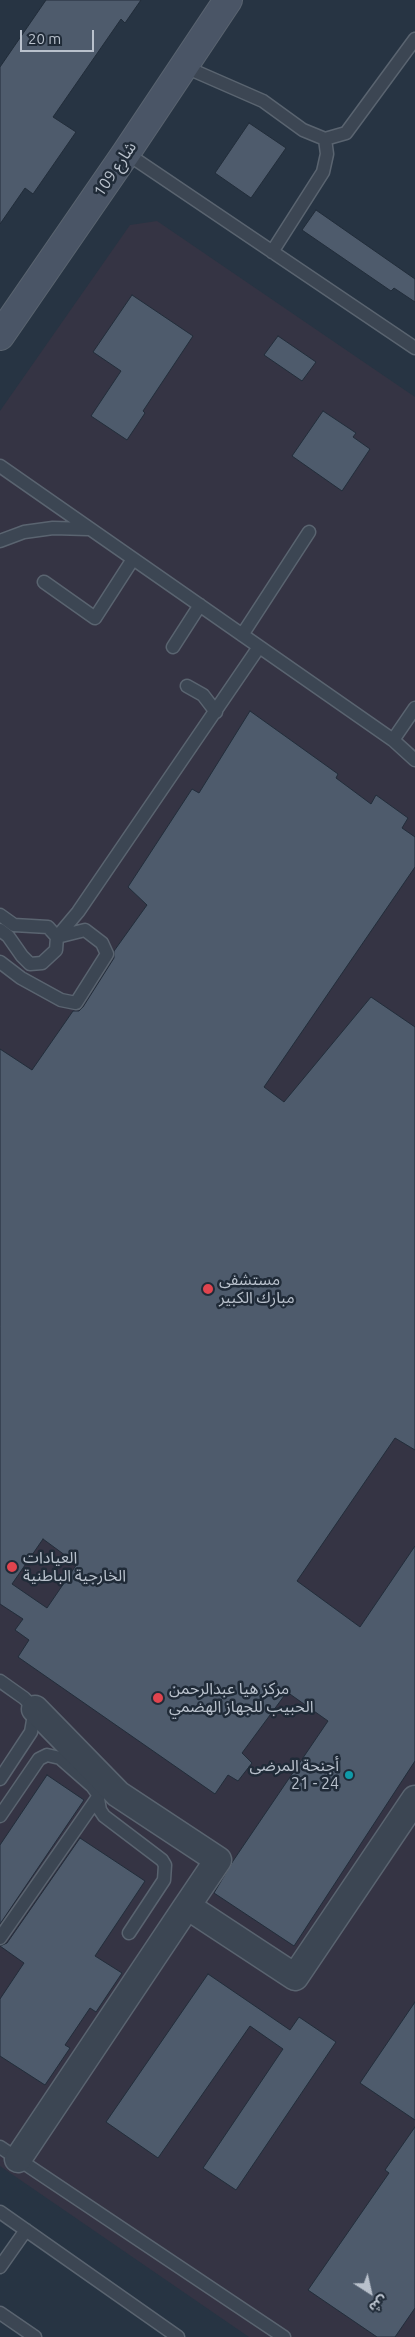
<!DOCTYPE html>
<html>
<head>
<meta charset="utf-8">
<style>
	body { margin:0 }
	#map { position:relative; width:415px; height:2337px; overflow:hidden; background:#273443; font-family:Ubuntu,"Noto Sans Arabic",sans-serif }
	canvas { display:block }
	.north { position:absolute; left:345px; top:2267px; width:50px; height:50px; -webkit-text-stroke:4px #202b38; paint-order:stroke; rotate:145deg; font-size:14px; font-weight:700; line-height:20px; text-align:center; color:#b9c1cc }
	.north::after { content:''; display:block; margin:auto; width:18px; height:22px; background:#b9c1cc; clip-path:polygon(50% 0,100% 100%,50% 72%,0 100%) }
	.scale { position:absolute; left:20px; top:30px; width:74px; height:22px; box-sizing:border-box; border:2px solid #b9c1cc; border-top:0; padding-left:6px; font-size:15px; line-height:18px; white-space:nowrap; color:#b9c1cc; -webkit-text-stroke:4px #202b38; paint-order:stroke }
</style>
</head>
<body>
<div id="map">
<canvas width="415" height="2337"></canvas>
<div class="north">ش</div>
<div class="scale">20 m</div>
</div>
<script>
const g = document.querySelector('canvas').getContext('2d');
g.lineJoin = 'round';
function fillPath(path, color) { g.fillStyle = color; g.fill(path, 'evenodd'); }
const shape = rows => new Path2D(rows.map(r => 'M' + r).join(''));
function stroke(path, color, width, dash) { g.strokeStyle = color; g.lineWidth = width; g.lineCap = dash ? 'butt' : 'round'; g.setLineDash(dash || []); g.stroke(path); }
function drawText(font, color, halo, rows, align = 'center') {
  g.font = font + ' Ubuntu,"Noto Sans Arabic",sans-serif'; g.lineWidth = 5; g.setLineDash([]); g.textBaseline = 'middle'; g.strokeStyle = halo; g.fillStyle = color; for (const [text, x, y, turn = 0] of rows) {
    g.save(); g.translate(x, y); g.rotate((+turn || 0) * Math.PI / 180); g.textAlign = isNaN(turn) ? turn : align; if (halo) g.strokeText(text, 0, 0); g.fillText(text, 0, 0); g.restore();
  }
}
fillPath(shape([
	[157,221,415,397,415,2337,249,2337,0,2166,0,411,130,225]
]), '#353444');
const building = shape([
	[46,0,141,0,125,23,121,19,53,117,76,132,33,194,25,188,0,224,0,67,46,0],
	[249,123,286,148,251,198,215,173,249,123],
	[316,210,415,279,415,302,394,288,391,291,302,230,316,210],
	[132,295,193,336,143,411,145,413,127,440,91,416,121,371,93,352,132,295],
	[278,336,316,362,302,381,264,355,278,336],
	[323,411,356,433,353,437,370,449,342,491,292,456,323,411],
	[250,711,338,774,336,778,371,804,376,795,408,818,402,828,415,837,415,867,264,1087,284,1102,371,997,415,1027,415,1450,395,1438,297,1581,360,1627,415,1546,415,1761,294,1946,214,1893,233,1861,328,1721,287,1692,242,1753,252,1763,238,1781,228,1775,215,1794,18,1657,29,1640,15,1630,23,1619,0,1604,0,1049,32,1070,73,1011,79,1011,83,1007,114,958,114,951,147,905,128,887,192,789,199,793,250,711],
	[43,1539,77,1564,47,1608,12,1584,43,1539],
	[47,1775,84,1800,0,1924,0,1845,47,1775],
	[80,1838,145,1881,95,1956,122,1973,96,2012,90,2008,65,2045,70,2048,45,2085,0,2056,0,1999,24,1963,0,1946,7,1943,80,1838],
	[208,1974,290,2030,299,2017,336,2042,236,2190,203,2168,283,2049,250,2026,158,2158,106,2122,208,1974],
	[415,2002,415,2120,360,2083,415,2002],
	[415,2127,415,2308,395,2337,377,2337,308,2290,389,2173,385,2170,415,2127]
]);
fillPath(building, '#4e5b6c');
stroke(building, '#222d3a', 1);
const lane = shape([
	[183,66,263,101,303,130,325,139,346,133,415,39],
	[126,153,415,348],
	[272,252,323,172,327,154,325,139],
	[0,466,393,740,415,760],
	[0,541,24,532,53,528,88,529],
	[44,582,95,618,133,559],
	[242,635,309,532],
	[173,647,200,605],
	[187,686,203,695,216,712],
	[393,740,415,708],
	[0,915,14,925,48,927,57,937],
	[0,930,8,936,22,956,30,964,42,963,56,950,57,937,78,912,259,647],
	[0,962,21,978,61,1000,76,1003,107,954,102,943,85,930,57,937],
	[0,1681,24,1698,35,1709,31,1732,0,1779],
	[0,1816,39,1759,47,1755,60,1758,92,1786,97,1793,100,1810,104,1816,162,1860,165,1865,164,1880,129,1933],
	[0,1938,98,1797],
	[0,2147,284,2337],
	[0,2212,178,2337],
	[0,2267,26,2230],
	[0,2313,35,2337]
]);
const street = shape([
	[35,1709,118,1794,218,1860,187,1906,295,1977,415,1799],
	[18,2159,187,1906]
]);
const secondary = shape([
	[0,336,126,153,228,0]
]);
stroke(lane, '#5a6470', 15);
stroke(street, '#5a6470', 29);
stroke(secondary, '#5a6470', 30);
stroke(lane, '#3c4653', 12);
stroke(street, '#3c4653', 26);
stroke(secondary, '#4a5566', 28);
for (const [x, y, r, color] of [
	[208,1289,6,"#e0444e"],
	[12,1567,6,"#e0444e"],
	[158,1698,6,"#e0444e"],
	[349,1775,5,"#0f9aa8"]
]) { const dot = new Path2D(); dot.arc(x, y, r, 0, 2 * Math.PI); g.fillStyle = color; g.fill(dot); stroke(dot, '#202b38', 2); }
drawText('16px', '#b9c1cc', '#202b38', [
	["شارع 109",115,169,-56]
]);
drawText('16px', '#b9c1cc', '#202b38', [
	["مستشفى",219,1280],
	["مبارك الكبير",219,1298],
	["العيادات",23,1558],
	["الخارجية الباطنية",23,1576],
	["مركز هيا عبدالرحمن",169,1689],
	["الحبيب للجهاز الهضمي",169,1707],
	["أجنحة المرضى",339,1766,"right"],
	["21 - 24",339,1784,"right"]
], 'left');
</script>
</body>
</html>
